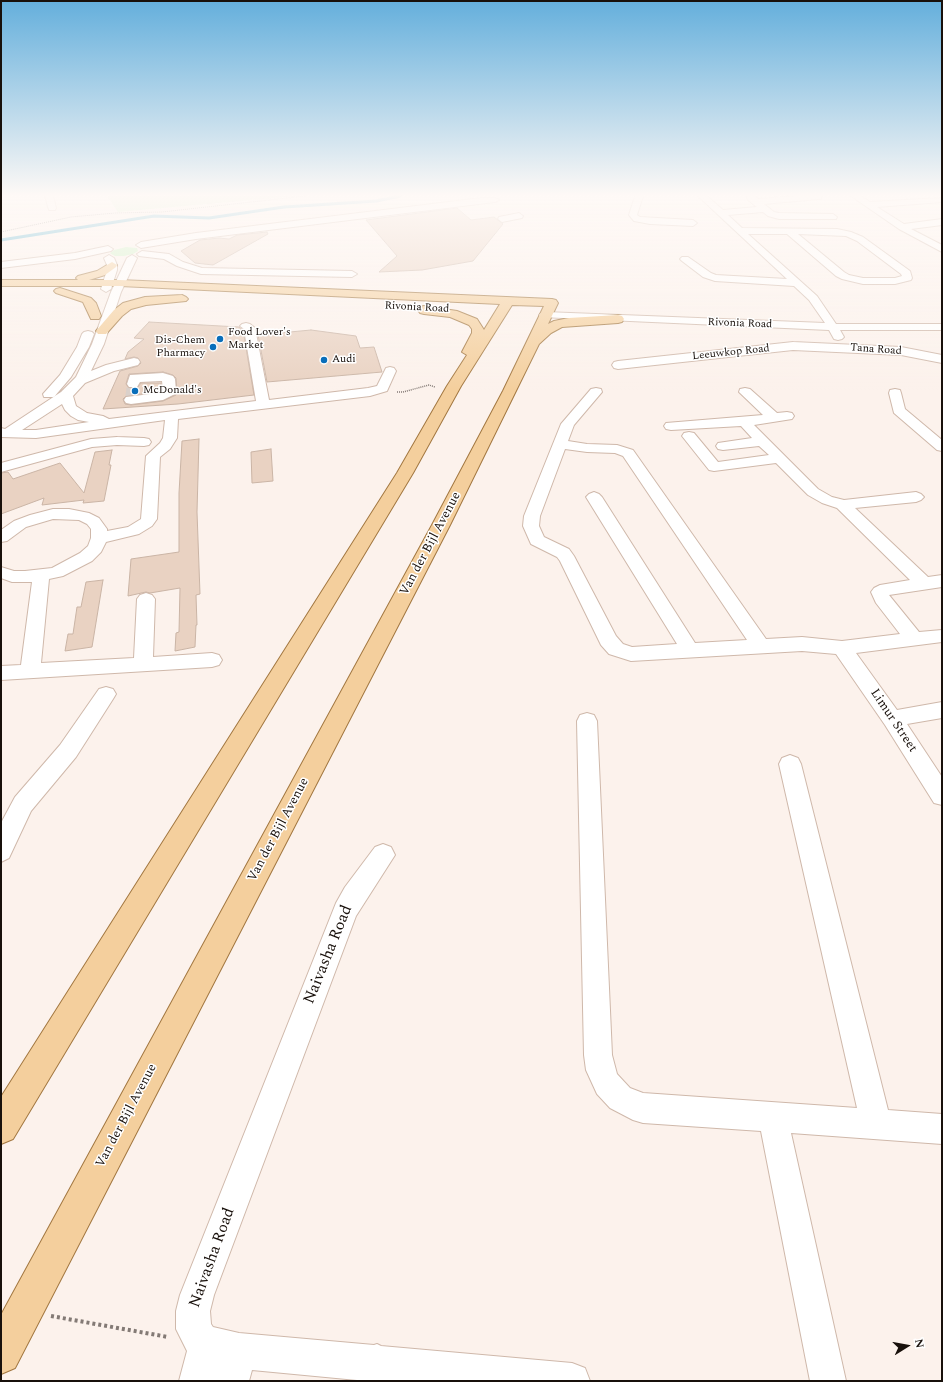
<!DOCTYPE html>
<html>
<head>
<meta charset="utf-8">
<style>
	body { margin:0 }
	#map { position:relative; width:943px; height:1382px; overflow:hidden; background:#fcf2ec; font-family:Spectral,serif }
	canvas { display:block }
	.frame { position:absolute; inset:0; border:2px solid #18100b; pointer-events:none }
	.north { position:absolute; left:887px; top:1326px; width:40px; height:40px; -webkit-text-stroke:3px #fff; paint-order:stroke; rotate:79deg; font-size:11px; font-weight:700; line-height:16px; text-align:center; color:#18100b }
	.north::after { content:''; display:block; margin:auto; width:14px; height:18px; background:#18100b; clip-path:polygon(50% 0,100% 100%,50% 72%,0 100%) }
</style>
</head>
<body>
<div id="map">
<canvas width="943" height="1382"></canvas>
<div class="frame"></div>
<div class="north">N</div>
</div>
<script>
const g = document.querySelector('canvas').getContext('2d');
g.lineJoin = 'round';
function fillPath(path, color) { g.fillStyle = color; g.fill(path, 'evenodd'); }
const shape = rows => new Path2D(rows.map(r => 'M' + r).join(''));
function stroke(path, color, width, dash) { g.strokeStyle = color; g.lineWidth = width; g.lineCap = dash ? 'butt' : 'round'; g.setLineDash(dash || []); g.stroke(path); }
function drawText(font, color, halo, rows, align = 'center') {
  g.font = font + ' Spectral,serif'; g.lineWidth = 3; g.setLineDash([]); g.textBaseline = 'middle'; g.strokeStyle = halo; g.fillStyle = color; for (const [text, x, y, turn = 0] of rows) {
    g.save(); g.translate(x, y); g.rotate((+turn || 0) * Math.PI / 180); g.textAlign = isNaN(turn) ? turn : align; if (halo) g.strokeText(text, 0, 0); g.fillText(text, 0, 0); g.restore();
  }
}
fillPath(shape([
	[107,196,296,196,118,212],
	[126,247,137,248,138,251,133,254,124,256,115,256,111,254,110,253,114,250]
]), '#ccf3c5');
stroke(shape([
	[1,240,154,216,209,218,284,207,376,201,400,196]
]), '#3ea7cb', 3);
const building = shape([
	[457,208,471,220,494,217,503,224,473,261,422,270,379,272,397,256,366,220,457,208],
	[267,232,268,234,213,265,195,263,181,251,200,240,219,238,229,239,237,235,267,232],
	[149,322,239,327,243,330,254,395,178,404,103,409,120,371,138,366,141,363,138,358,134,357,125,359,128,352,144,339,134,338,149,322],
	[163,372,173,375,176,378,177,391,176,395,163,401,131,405,125,404,123,399,126,396,158,392,161,389,161,383,141,383,137,388,129,388,126,384,129,374,163,372],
	[311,330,356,336,360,348,374,347,382,372,267,382,258,335,311,330],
	[199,439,197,512,200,594,196,595,197,625,196,625,195,647,175,651,176,633,179,632,180,588,150,593,146,592,128,596,131,559,179,552,179,493,182,441,199,439],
	[271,449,273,481,252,483,251,452,271,449],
	[112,450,109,465,111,465,104,501,83,503,84,500,42,505,44,498,1,514,1,473,8,472,13,479,60,463,84,493,95,452,112,450],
	[103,580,92,647,65,651,68,634,73,634,77,607,81,607,86,582,103,580]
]);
fillPath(building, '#e9d2c2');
stroke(building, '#cab4a5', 1);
stroke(shape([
	[131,400,133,384]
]), '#dad0ca', 12, [12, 6]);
const minor = shape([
	[45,196,53,196,56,208,55,210,49,210,45,196],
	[635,196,643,196,637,215,640,217,693,220,697,223,693,226,650,224,634,221,629,215,635,196],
	[698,196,707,196,723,210,757,207,748,200,747,198,748,196,754,196,758,199,796,196,822,196,821,199,818,199,764,204,774,212,779,213,833,214,837,217,836,219,779,219,768,216,763,212,728,215,742,228,837,229,851,232,863,237,910,271,912,278,911,280,895,284,863,284,842,279,836,276,787,234,748,234,817,296,836,324,942,324,942,330,840,330,844,337,842,339,838,340,834,339,829,330,541,317,539,315,541,313,545,312,825,323,809,300,794,286,715,281,703,277,682,261,680,259,682,257,688,257,711,273,716,275,787,279,698,196],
	[798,234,846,236,857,241,901,274,902,276,895,278,863,278,849,275,844,272,798,234],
	[851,196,861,196,870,202,942,198,942,202,877,207,904,224,942,219,942,225,911,229,942,245,942,252,899,229,851,196],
	[481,198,495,198,499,200,495,202,196,239,141,248,136,245,141,242,196,233,481,198],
	[519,213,523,216,522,218,502,222,498,219,499,217,519,213],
	[108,246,113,249,111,251,75,259,1,268,1,262,75,253,108,246],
	[142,251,169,254,183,262,202,268,352,271,357,274,352,277,201,274,177,266,164,259,139,256,137,254,142,251],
	[109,255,114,258,117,265,117,270,111,289,106,292,101,289,107,270,107,265,104,258,109,255],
	[132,255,137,258,121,292,104,344,91,371,106,365,134,358,138,359,140,362,138,365,114,371,85,383,73,396,76,406,87,413,103,416,109,419,256,401,244,329,240,326,242,324,246,323,250,324,255,328,269,400,368,388,377,386,386,368,390,367,394,368,396,371,387,391,370,396,178,419,177,438,170,449,160,457,157,519,152,526,139,534,106,542,101,552,92,561,63,576,49,579,41,663,134,658,137,599,140,595,146,593,152,595,155,599,153,657,212,653,219,655,222,660,219,665,212,667,1,680,1,666,21,665,32,582,12,582,1,578,1,567,14,571,25,571,52,568,80,553,88,546,91,538,91,529,87,524,79,520,53,519,26,527,7,541,1,542,1,530,14,521,30,515,53,509,69,509,89,513,99,518,107,529,107,531,128,527,141,519,146,456,160,443,163,438,165,420,36,438,1,437,1,428,5,429,61,392,76,377,92,344,111,292,127,258,132,255],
	[62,404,65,410,71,416,78,420,89,422,36,430,22,430,62,404],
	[88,331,92,332,94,334,89,347,71,377,54,397,44,397,43,394,60,375,77,347,82,334,84,332,88,331],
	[793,342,901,347,942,355,942,363,901,355,793,350,618,369,614,368,612,365,614,362,618,361,793,342],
	[163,373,173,376,175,379,176,391,175,394,163,400,131,404,126,403,124,400,126,397,159,393,163,390,162,381,140,382,137,387,129,387,127,384,130,375,163,373],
	[596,388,601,389,602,392,574,425,568,441,587,444,617,445,633,450,766,639,802,637,842,641,900,634,876,603,871,592,874,588,880,585,910,580,837,508,822,503,808,495,776,463,714,471,709,470,682,436,684,433,689,432,694,433,718,462,769,455,759,446,723,450,718,449,716,446,718,443,752,438,741,426,671,430,666,429,664,426,666,423,763,415,739,392,740,389,745,388,750,389,777,413,787,412,792,413,794,416,792,419,754,425,818,489,832,497,844,500,916,492,921,494,924,497,921,500,916,502,855,508,928,577,942,575,942,587,889,595,919,632,942,630,942,642,856,653,897,710,942,702,942,718,907,724,942,777,942,805,934,803,885,725,836,654,802,651,631,661,609,654,601,645,560,561,557,557,531,544,523,526,524,516,561,424,591,389,596,388],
	[565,449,587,452,615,453,623,456,747,640,695,643,602,497,599,494,594,492,589,494,586,497,677,644,632,647,623,644,616,636,574,556,569,549,544,537,539,526,540,516,565,449],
	[895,389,900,390,901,393,905,409,942,440,942,451,937,450,894,413,889,393,890,390,895,389],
	[117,437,144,438,149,439,151,442,149,445,144,446,117,445,92,447,1,472,1,463,91,439,117,437],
	[106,687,113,689,116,694,113,699,76,757,31,811,9,858,1,862,1,823,15,797,60,745,99,689,106,687],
	[587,713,594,715,597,721,612,1055,617,1074,630,1088,643,1093,857,1108,779,764,782,758,790,755,798,758,801,764,888,1110,942,1114,942,1144,791,1133,846,1381,810,1381,761,1131,643,1123,633,1120,610,1108,597,1094,586,1070,584,1055,577,721,580,715,587,713],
	[383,844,391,847,395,855,356,916,214,1295,210,1311,211,1324,213,1327,239,1333,374,1345,377,1344,381,1346,572,1363,585,1368,590,1381,357,1381,357,1380,252,1370,249,1381,179,1381,187,1351,176,1329,176,1311,180,1295,336,903,345,887,375,847,383,844]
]);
const major = shape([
	[112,262,117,265,116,267,105,275,89,280,120,280,552,299,556,300,558,303,548,324,554,321,569,318,618,315,622,316,624,319,622,322,618,323,562,327,551,333,539,344,450,525,15,1368,1,1374,1,1315,432,525,503,391,544,306,512,305,461,386,413,473,13,1139,1,1144,1,1097,397,473,447,386,467,355,462,352,472,333,472,329,469,325,450,317,424,314,420,313,418,310,420,307,424,306,457,311,477,319,484,330,500,304,120,286,1,286,1,280,78,280,76,278,78,276,97,271,112,262],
	[60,288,91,298,96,303,101,316,99,319,91,319,83,302,56,293,54,291,56,289,60,288],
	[182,295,186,297,188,299,186,301,146,305,131,309,122,316,106,334,98,334,96,331,114,310,123,303,145,297,182,295]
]);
stroke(minor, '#cfb8aa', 2);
stroke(major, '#a27740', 2);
stroke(shape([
	[1,232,71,217,115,213,162,212,305,196]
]), '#837a75', 1, [1, 1]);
stroke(shape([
	[397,392,403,392,429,385,435,387]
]), '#837a75', 1.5, [1, 1]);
stroke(shape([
	[51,1316,168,1337]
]), '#837a75', 4, [3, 3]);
fillPath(minor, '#fff');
fillPath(major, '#f4cf9d');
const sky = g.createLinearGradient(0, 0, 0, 390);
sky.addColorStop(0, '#64afdc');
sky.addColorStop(0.5, '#fef9f6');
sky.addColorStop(1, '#fef9f600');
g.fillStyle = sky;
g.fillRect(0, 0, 943, 390);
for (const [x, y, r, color] of [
	[220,339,4,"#096eba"],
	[213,347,4,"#096eba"],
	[324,360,4,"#096eba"],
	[135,391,4,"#096eba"]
]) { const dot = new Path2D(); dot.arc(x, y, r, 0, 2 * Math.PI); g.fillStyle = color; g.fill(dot); stroke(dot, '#fff', 1.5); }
drawText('11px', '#18100b', '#fff', [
	["Rivonia Road",417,308,3],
	["Rivonia Road",740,324,2],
	["Tana Road",876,350,4],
	["Leeuwkop Road",731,353,-6]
]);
drawText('11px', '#18100b', '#fff', [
	["Food Lover's",228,333],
	["Market",228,346],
	["Dis-Chem",205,341,"right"],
	["Pharmacy",205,354,"right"],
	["Audi",332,360],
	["McDonald's",143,391]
], 'left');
drawText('13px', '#18100b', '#fff', [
	["Van der Bijl Avenue",431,544,-62],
	["Limur Street",893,721,56],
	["Van der Bijl Avenue",279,830,-62],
	["Van der Bijl Avenue",127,1116,-62]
]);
drawText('16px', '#18100b', '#fff', [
	["Naivasha Road",329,955,-68],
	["Naivasha Road",213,1258,-70]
]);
</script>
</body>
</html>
